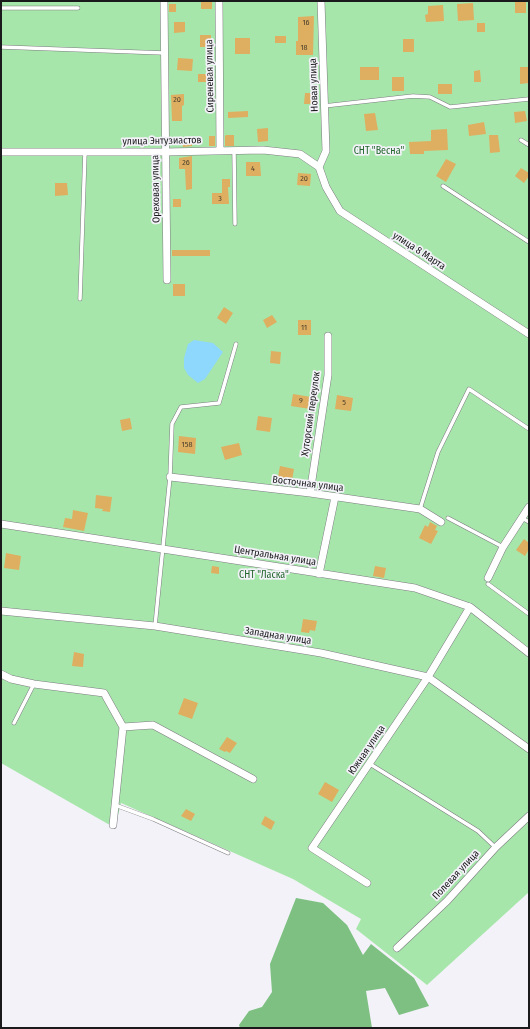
<!DOCTYPE html>
<html>
<head>
<meta charset="utf-8">
<style>
	body { margin:0 }
	#map { position:relative; width:530px; height:1029px; overflow:hidden; background:#f2f2f8; font-family:"Fira Sans Condensed",sans-serif }
	canvas { display:block }
	.frame { position:absolute; inset:0; border:2px solid #1a1a1c; pointer-events:none }
</style>
</head>
<body>
<div id="map">
<canvas width="530" height="1029"></canvas>
<div class="frame"></div>
</div>
<script>
const g = document.querySelector('canvas').getContext('2d');
g.lineJoin = 'round';
function fillPath(path, color) { g.fillStyle = color; g.fill(path, 'evenodd'); }
const shape = rows => new Path2D(rows.map(r => 'M' + r).join(''));
function stroke(path, color, width, dash) { g.strokeStyle = color; g.lineWidth = width; g.lineCap = dash ? 'butt' : 'round'; g.setLineDash(dash || []); g.stroke(path); }
function drawText(font, color, halo, rows, align = 'center') {
  g.font = font + ' "Fira Sans Condensed",sans-serif'; g.lineWidth = 3.5; g.setLineDash([]); g.textBaseline = 'middle'; g.strokeStyle = halo; g.fillStyle = color; for (const [text, x, y, turn = 0] of rows) {
    g.save(); g.translate(x, y); g.rotate((+turn || 0) * Math.PI / 180); g.textAlign = isNaN(turn) ? turn : align; if (halo) g.strokeText(text, 0, 0); g.fillText(text, 0, 0); g.restore();
  }
}
fillPath(shape([
	[1,1,529,1,529,892,427,985,356,929,361,919,293,879,121,803,115,828,1,763]
]), '#a7e6aa');
fillPath(shape([
	[296,898,323,903,347,925,363,955,371,944,414,978,429,1006,399,1015,385,988,366,991,372,1028,240,1028,239,1025,249,1011,262,1007,272,992,270,964]
]), '#7dc082');
fillPath(shape([
	[194,340,213,343,223,352,205,379,198,383,188,375,184,368,184,358,188,344]
]), '#8dd8fc');
fillPath(shape([
	[212,1,212,9,201,9,201,2],
	[515,1,526,1,526,13,515,13],
	[473,3,474,20,458,21,457,4],
	[169,4,176,4,176,12,169,12],
	[443,5,444,21,426,22,425,15,428,14,428,6],
	[314,16,313,55,296,55,296,41,298,41,298,17],
	[174,22,185,22,185,32,174,33],
	[477,23,485,23,485,32,477,32],
	[200,35,211,35,211,47,200,47],
	[275,36,286,36,286,43,275,43],
	[235,38,250,38,250,54,235,54],
	[403,39,414,39,414,52,403,52],
	[178,58,193,59,192,71,177,70],
	[360,67,379,67,379,80,360,80],
	[520,67,529,67,529,83,520,84],
	[480,70,481,82,474,82,474,71],
	[198,74,212,74,212,82,198,82],
	[392,77,404,77,404,91,392,91],
	[438,84,452,84,452,94,438,94],
	[305,93,312,93,312,104,304,104],
	[184,94,184,105,182,106,182,121,172,121,171,95],
	[248,111,248,117,228,118,228,112],
	[525,111,527,121,515,123,514,112],
	[375,113,378,130,366,131,364,114],
	[484,122,486,134,469,136,468,125],
	[268,128,268,141,258,142,257,129],
	[447,129,448,150,424,151,424,154,410,154,409,142,431,141,431,130],
	[226,135,234,135,234,146,225,146,225,136],
	[489,135,498,135,500,152,490,153],
	[209,136,215,136,215,146,209,146],
	[182,138,192,138,192,146,183,147],
	[192,156,192,189,186,190,185,169,179,169,179,158],
	[446,159,456,164,446,182,436,176],
	[246,162,260,162,261,176,246,176],
	[521,168,529,173,529,176,524,183,515,176],
	[298,173,311,174,310,186,297,185],
	[222,179,230,179,230,187,228,187,229,204,212,204,212,193,222,193],
	[55,183,67,183,68,195,55,196],
	[173,199,181,199,181,207,173,207],
	[172,250,210,250,210,256,172,256],
	[173,284,185,284,185,296,173,296],
	[224,307,233,313,226,324,217,318],
	[272,315,277,322,267,328,263,320],
	[298,320,311,320,311,335,298,335],
	[271,351,281,352,280,364,270,363],
	[293,394,311,397,310,409,291,406],
	[337,395,353,398,351,411,335,409],
	[258,416,272,418,270,432,256,430],
	[130,418,132,429,122,431,120,420],
	[179,436,196,438,195,454,178,452],
	[239,443,242,455,225,460,221,447],
	[280,466,294,469,292,480,278,477],
	[96,495,112,497,110,512,102,511,103,509,95,508],
	[73,510,88,513,84,531,63,527,65,518,72,519],
	[430,522,437,526,435,530,438,531,431,544,419,538,425,525,428,527],
	[524,539,529,543,529,549,525,556,516,550],
	[6,553,21,556,19,570,4,568],
	[212,566,219,567,219,574,211,573],
	[375,566,386,568,384,578,373,576],
	[303,619,317,621,315,631,310,630,309,633,301,632],
	[74,652,84,654,83,667,72,666],
	[184,698,198,703,192,719,178,714],
	[227,737,237,743,230,753,226,751,225,752,219,749],
	[325,782,339,790,332,802,318,794],
	[186,809,195,814,191,821,181,816],
	[265,816,275,822,271,830,261,824]
]), '#deaf60');
const lane = shape([
	[1,8,78,8],
	[1,47,164,53],
	[324,106,413,96,430,97,450,107,529,99],
	[521,140,529,145],
	[234,150,235,224],
	[443,186,529,242],
	[80,299,85,152],
	[420,509,438,452,469,389,529,429],
	[448,518,503,547],
	[522,518,529,522],
	[488,584,529,614],
	[155,626,170,477,172,424,181,407,219,403,236,344],
	[14,723,34,684],
	[370,764,478,831,495,847],
	[115,805,153,819,228,853]
]);
const street = shape([
	[164,1,167,280],
	[219,1,220,151],
	[1,152,165,152,263,150,300,154,319,167],
	[319,167,326,187,340,211,529,334],
	[319,167,326,151,321,1],
	[170,477,310,493,420,509,441,522],
	[310,493,328,375,328,336],
	[1,524,415,588,470,607,529,653],
	[319,574,335,497],
	[488,578,503,547,529,507],
	[1,611,155,626,321,653,428,677,529,749],
	[1,674,11,679,34,684,104,693,123,727,113,825],
	[123,727,153,725,253,779],
	[367,883,312,848,428,677,470,607],
	[397,948,447,901,496,847,529,816]
]);
stroke(lane, '#7c7c81', 4.5);
stroke(street, '#7c7c81', 8);
stroke(lane, '#fff', 3.5);
stroke(street, '#fff', 7);
drawText('8px', '#4b3f2d', null, [
	["16",306,23],
	["18",304,48],
	["20",177,100],
	["26",186,163],
	["4",253,169],
	["20",304,179],
	["3",220,199],
	["11",304,328],
	["9",301,401],
	["5",344,403],
	["158",187,445]
]);
drawText('10px', '#1a1a1c', '#f2f2f8', [
	["Сиреневая улица",210,76,-91],
	["Новая улица",314,85,-92],
	["улица Энтузиастов",162,141,-1],
	["Ореховая улица",156,189,-91],
	["улица 8 Марта",419,251,33],
	["Хуторский переулок",311,414,-82],
	["Восточная улица",308,484,7],
	["Центральная улица",275,556,9],
	["Западная улица",278,636,9],
	["Южная улица",367,750,-56],
	["Полевая улица",456,875,-47]
]);
drawText('10px', '#22662c', '#f2f2f8', [
	["СНТ \"Весна\"",379,151],
	["СНТ \"Ласка\"",264,575]
]);
</script>
</body>
</html>
